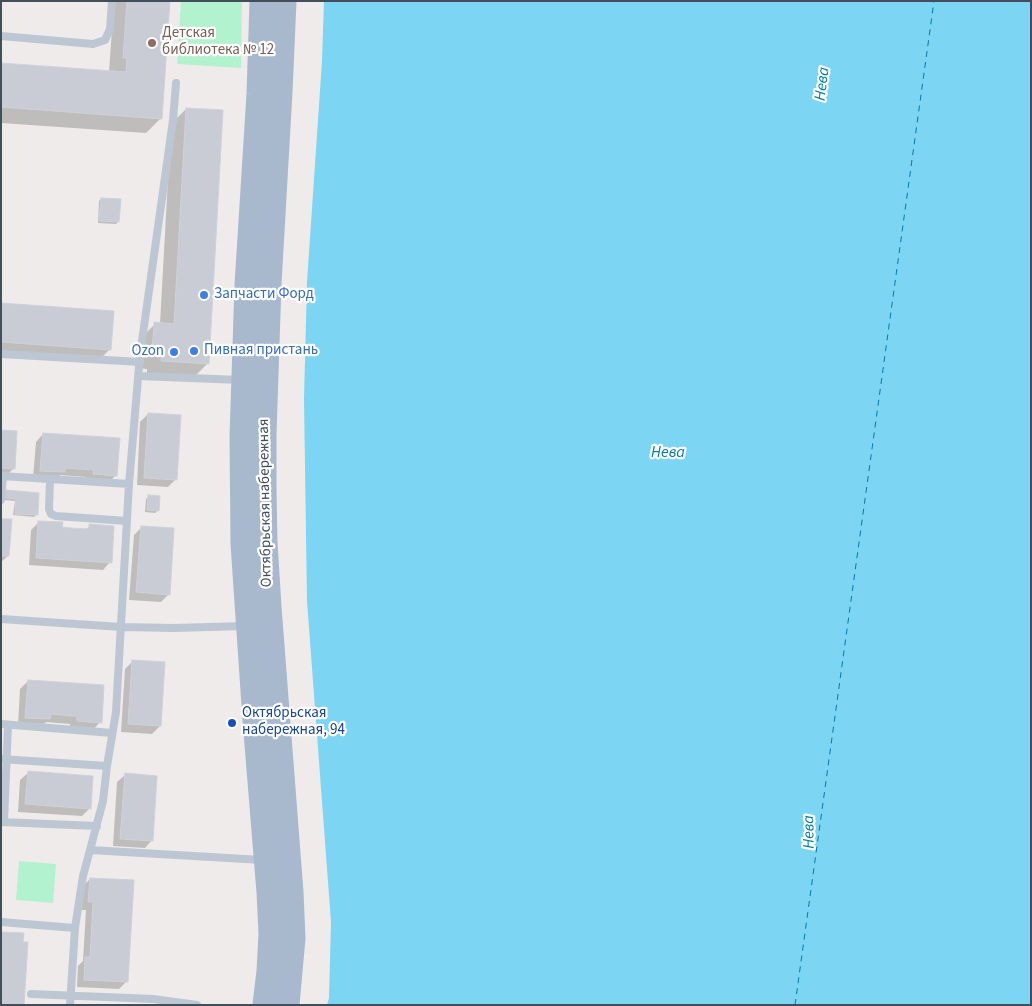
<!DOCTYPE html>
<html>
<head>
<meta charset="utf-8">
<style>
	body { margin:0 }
	#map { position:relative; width:1032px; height:1006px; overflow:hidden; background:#efebeb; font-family:"Source Sans 3",sans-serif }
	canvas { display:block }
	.frame { position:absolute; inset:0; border:2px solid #424e5a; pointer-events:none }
</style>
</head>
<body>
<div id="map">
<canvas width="1032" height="1006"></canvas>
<div class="frame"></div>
</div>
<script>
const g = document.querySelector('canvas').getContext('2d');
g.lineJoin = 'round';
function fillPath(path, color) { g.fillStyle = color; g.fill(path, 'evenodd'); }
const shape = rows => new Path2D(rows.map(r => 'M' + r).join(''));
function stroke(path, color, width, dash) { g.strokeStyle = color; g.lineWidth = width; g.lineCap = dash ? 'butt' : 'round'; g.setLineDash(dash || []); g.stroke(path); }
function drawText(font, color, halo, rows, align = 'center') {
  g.font = font + ' "Source Sans 3",sans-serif'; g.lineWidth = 4.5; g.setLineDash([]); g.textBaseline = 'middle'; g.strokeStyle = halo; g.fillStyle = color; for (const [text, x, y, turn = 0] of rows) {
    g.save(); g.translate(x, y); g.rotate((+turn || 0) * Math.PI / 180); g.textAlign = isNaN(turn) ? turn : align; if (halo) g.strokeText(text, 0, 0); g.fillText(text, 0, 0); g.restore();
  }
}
fillPath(shape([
	[181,1,242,1,241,68,177,64],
	[19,861,56,864,53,903,16,900]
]), '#b3f2cf');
fillPath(shape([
	[324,1,1031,1,1031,1005,327,1005,329,998,331,922,307,601,304,399,307,282,322,61]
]), '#7cd5f3');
fillPath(shape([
	[114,1,169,1,161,118,146,133,1,123,1,64,109,72],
	[186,109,208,363,193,378,147,376,147,369,138,368,140,339,155,324,160,324,171,124],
	[101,199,118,222,116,224,98,223,99,201],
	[1,305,110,349,100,359,1,353],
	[148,414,176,479,168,487,137,485,140,422],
	[1,432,14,468,6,476,1,476],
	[43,434,116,475,108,483,86,481,86,477,60,475,56,480,33,478,36,442],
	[7,491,36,515,34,517,13,515,15,501,4,500,5,493],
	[148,497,157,511,155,513,145,512,146,499],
	[1,520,8,556,1,562],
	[39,522,61,528,85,530,90,526,110,562,103,570,29,565,31,530],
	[141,528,169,594,161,602,129,600,134,535],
	[133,661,160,726,152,734,121,732,125,669],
	[28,681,100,722,93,730,70,728,70,724,46,722,41,726,18,725,20,689],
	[28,773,90,808,82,816,18,812,20,780],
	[125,775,152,840,145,848,113,846,117,782],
	[90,879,127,981,119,989,77,987,78,966,83,961,86,910,81,910,82,887]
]), '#0003');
stroke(shape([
	[795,1005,934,1]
]), '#017ca7', 1, [6, 5]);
const building = shape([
	[127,1,170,1,162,119,1,107,1,63,126,72,127,58,123,58,127,1],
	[186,108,223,110,209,364,161,361,162,354,152,354,154,322,174,324,186,108],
	[101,198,121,199,119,222,99,221,101,198],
	[1,303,114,311,111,350,1,342,1,303],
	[148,413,181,415,177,480,144,478,148,413],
	[1,430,17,431,15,469,1,468,1,430],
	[43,433,120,438,117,476,93,474,94,470,65,468,65,472,40,471,43,433],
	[6,490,39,493,38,515,15,514,16,499,5,498,6,490],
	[148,495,160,496,159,511,147,510,148,495],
	[1,519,12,519,9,556,1,556,1,519],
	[38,521,63,522,62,527,71,528,89,529,89,524,114,526,112,563,36,558,38,521],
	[141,526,174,528,170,595,136,592,141,526],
	[132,660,165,662,161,726,128,724,132,660],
	[28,680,104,685,102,723,77,721,77,716,72,716,51,714,50,719,25,718,28,680],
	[28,771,93,776,91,809,25,804,28,771],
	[125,773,157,776,153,841,120,839,125,773],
	[90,878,134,880,128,982,84,980,85,957,90,957,93,902,88,902,90,878],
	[1,932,24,933,23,942,28,942,24,1005,1,1005,1,932]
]);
fillPath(building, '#c9ccd4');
stroke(building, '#ced1d8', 1);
stroke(shape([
	[1,36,93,44,105,40,110,29,112,1],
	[176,83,173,120,140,355,129,484,116,712,107,766,103,801,90,850,262,860],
	[1,354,140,362],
	[138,376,241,380],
	[1,476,129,484],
	[50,479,49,509,51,514,56,516,127,521],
	[1,500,3,476],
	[1,619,121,627,173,628,246,626],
	[1,724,112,733],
	[1,759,107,766],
	[1,822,97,826],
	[4,822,8,725],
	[1,922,75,928],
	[31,994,153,999,197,1005],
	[70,1005,75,928,83,876,90,850]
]), '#bdc7d3', 8);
stroke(shape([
	[262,1,259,94,247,285,242,437,243,544,255,720,269,892,271,934,269,971,265,1005],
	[284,1,280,92,269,284,264,434,264,490,265,542,269,607,291,892,293,938,287,1005]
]), '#a8b9ce', 25);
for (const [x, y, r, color] of [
	[152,43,5,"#8d6e63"],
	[204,295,5,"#3f7fe0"],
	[194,351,5,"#3f7fe0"],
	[174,352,5,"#3f7fe0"],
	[232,723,5,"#1a4fb4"]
]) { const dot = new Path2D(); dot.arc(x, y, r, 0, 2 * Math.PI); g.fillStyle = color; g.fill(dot); stroke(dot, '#fff', 2); }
drawText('15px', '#785e54', '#fff', [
	["Детская",162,34],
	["библиотека № 12",162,51]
], 'left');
drawText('15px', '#366cbe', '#fff', [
	["Запчасти Форд",214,295],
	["Пивная пристань",204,351],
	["Ozon",164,352,"right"]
], 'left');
drawText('15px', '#424e5a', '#fff', [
	["Октябрьская набережная",266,503,-91]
]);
drawText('15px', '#164399', '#fff', [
	["Октябрьская",242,714],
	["набережная, 94",242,731]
], 'left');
drawText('italic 16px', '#017ca7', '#fff', [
	["Нева",823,84,-83],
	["Нева",668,453],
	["Нева",810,832,-91]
]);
</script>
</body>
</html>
